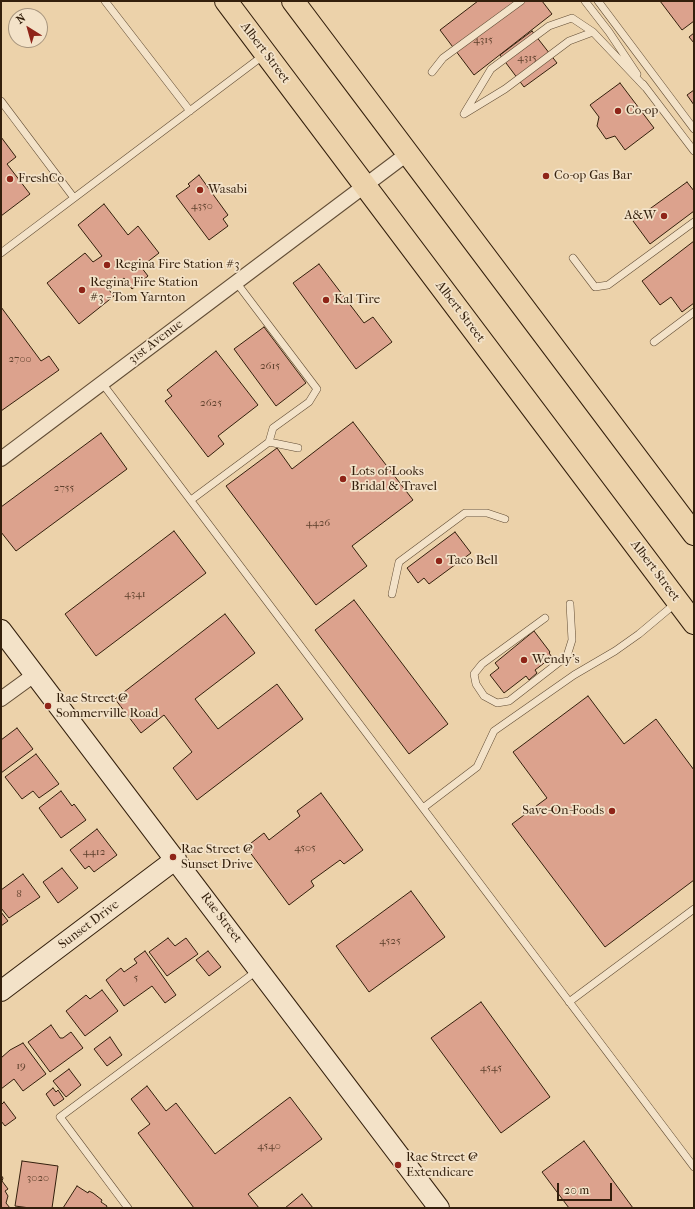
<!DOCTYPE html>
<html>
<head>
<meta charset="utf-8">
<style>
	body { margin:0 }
	#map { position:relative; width:695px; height:1209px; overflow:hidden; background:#ecd2aa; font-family:"IM FELL French Canon",serif }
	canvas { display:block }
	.frame { position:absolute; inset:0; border:2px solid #331f0c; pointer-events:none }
	.north { position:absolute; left:8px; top:8px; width:40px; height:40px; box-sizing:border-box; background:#f3e2c8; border:1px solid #a6947d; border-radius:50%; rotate:323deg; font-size:11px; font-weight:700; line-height:16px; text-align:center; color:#331f0c }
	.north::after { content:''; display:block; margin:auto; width:14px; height:18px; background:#8f2418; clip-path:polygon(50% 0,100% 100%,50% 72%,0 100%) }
	.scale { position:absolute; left:557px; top:1183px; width:55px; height:18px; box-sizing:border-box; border:2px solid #331f0c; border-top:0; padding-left:5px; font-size:12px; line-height:14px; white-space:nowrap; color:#331f0c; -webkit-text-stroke:3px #f3e2c8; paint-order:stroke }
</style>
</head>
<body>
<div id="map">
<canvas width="695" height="1209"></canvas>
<div class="frame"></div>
<div class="north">N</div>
<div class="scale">20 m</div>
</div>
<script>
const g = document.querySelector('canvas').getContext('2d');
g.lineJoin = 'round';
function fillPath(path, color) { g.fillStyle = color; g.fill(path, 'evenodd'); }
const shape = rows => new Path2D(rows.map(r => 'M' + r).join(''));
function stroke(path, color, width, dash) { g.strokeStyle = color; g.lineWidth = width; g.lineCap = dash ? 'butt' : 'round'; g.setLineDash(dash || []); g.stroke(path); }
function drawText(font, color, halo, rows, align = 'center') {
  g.font = font + ' "IM FELL French Canon",serif'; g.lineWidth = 3.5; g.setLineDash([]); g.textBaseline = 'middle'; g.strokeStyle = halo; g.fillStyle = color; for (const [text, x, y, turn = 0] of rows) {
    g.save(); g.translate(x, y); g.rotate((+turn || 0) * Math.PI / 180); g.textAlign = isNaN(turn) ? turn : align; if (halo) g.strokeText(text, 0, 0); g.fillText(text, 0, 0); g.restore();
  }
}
const building = shape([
	[478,1,542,1,552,14,474,75,440,30,478,1],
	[660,1,694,1,694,21,682,30,660,1],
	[532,31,557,63,524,87,500,55,532,31],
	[694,33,694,43,689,37,694,33],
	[620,83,654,128,625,150,615,136,606,139,597,126,599,117,590,105,620,83],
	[694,90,694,105,687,95,694,90],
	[1,137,16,157,7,164,30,194,1,216,1,137],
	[199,175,228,215,223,219,228,226,209,240,176,196,190,186,188,184,199,175],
	[687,182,694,191,694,211,650,244,633,221,687,182],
	[104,204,128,235,138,226,159,253,141,267,148,276,132,289,124,278,109,290,114,296,79,324,47,283,85,253,93,262,102,256,78,225,104,204],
	[694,241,694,303,682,312,671,297,660,305,642,281,694,241],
	[319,264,364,323,373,317,392,342,356,369,293,283,319,264],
	[1,307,41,361,49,356,59,370,1,411,1,307],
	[264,327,306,383,276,406,234,349,264,327],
	[216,351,258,405,218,436,224,444,208,457,165,401,172,396,167,390,216,351],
	[353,422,413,500,352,546,367,566,316,605,226,486,277,448,292,469,353,422],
	[101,433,127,469,16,551,1,532,1,507,101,433],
	[174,531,206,573,96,656,65,614,174,531],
	[455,532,471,553,429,584,424,578,418,583,407,568,455,532],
	[354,600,448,724,409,754,315,630,354,600],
	[225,614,255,653,195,699,218,729,277,684,303,719,197,800,173,768,192,752,164,715,141,733,115,699,225,614],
	[534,631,550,652,549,653,552,657,535,670,537,673,529,680,526,676,504,693,490,675,499,668,495,663,534,631],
	[588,696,624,744,656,719,694,770,694,880,605,947,512,824,547,798,513,752,588,696],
	[17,728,33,749,1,773,1,740,17,728],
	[36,754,59,784,39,798,33,791,22,799,5,777,36,754],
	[61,791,72,806,74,804,86,820,61,838,39,808,61,791],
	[321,793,363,850,344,864,340,860,311,881,314,886,289,905,246,847,264,833,269,840,300,816,297,811,321,793],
	[97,829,117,855,94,872,89,866,85,869,70,850,97,829],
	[62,868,78,888,58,903,43,882,62,868],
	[23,874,40,897,9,918,1,908,1,890,23,874],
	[411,891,445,937,369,992,336,946,411,891],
	[1,912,8,921,1,926,1,912],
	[168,938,175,946,186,938,198,954,167,976,149,952,168,938],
	[145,951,176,995,165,1003,152,986,124,1006,106,980,121,968,124,972,137,963,134,959,145,951],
	[208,951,221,967,209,976,196,960,208,951],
	[102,990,118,1011,85,1036,66,1011,86,995,90,999,102,990],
	[481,1002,550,1097,501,1133,431,1038,481,1002],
	[51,1025,60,1038,63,1038,71,1032,83,1048,50,1072,28,1042,51,1025],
	[110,1037,122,1055,107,1066,94,1049,110,1037],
	[23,1043,46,1074,23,1091,14,1079,1,1089,1,1058,10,1050,23,1043],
	[69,1069,81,1085,66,1097,53,1081,69,1069],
	[147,1086,166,1111,176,1103,215,1154,290,1097,322,1139,248,1194,259,1208,194,1208,138,1133,150,1124,131,1099,147,1086],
	[53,1088,56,1092,58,1090,64,1099,54,1106,46,1094,53,1088],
	[4,1102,16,1118,5,1126,1,1121,1,1105,4,1102],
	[584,1141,633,1208,569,1208,542,1172,584,1141],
	[22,1161,58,1166,52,1208,30,1208,15,1206,22,1161],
	[1,1175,3,1178,2,1181,8,1189,5,1191,8,1196,6,1203,10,1208,1,1208,1,1175],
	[77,1186,88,1193,89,1191,93,1193,102,1200,101,1202,107,1206,106,1208,63,1208,77,1186],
	[302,1194,313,1208,285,1208,302,1194]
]);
fillPath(building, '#dca28d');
stroke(building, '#331f0c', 1);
const lane = shape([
	[105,1,190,111],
	[585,1,609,32,637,74],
	[598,1,694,129],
	[432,72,443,58,521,1],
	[643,84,694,151],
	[1,101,74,198,264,55],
	[465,112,491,69,549,26,572,18,593,32],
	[464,114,505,89,569,41,593,32,645,87],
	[1,253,74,198],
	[573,258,595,287,608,285,694,222],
	[236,282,317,389,309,402,273,428,269,442],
	[654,342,694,312],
	[102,383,694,1167],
	[191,500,269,442,298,448],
	[392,594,399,562,465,513,487,513,505,519],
	[545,618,482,664,474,674,476,684,484,696,497,703,509,701,567,656,572,640,570,604],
	[423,808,477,767,494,731,574,675,615,651,639,634,676,603],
	[569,1002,694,909],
	[128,1208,60,1117,258,970]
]);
const street = shape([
	[1,459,407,154],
	[1,699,34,675]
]);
const secondary = shape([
	[1,630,439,1208],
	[1,991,176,859]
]);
const primary = shape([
	[226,1,694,623],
	[293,1,694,534]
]);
stroke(lane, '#614c34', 8);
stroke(street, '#614c34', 16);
stroke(secondary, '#331f0c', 22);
stroke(primary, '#331f0c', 24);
stroke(lane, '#f3e2c8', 7);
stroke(street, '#f3e2c8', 14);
stroke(secondary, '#f3e2c8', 20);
stroke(primary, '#ecd2aa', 22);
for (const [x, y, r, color] of [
	[618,111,4,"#8f2418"],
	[546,176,4,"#8f2418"],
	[10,179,4,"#8f2418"],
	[200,190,4,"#8f2418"],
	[664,216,4,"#8f2418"],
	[107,265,4,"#8f2418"],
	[82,290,4,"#8f2418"],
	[326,300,4,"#8f2418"],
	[343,479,4,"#8f2418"],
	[439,561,4,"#8f2418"],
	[524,660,4,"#8f2418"],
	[48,706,4,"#8f2418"],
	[612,811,4,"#8f2418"],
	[173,857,4,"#8f2418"],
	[398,1165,4,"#8f2418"]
]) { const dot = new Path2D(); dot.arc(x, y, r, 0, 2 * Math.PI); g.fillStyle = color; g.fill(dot); stroke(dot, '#f3e2c8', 1.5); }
drawText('11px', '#5d402c', null, [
	["4315",483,40],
	["4315",527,58],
	["4350",202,206],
	["2700",20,359],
	["2615",270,366],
	["2625",211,403],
	["2755",64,488],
	["4426",318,523],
	["4341",135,594],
	["4505",305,848],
	["4412",94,852],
	["8",19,894],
	["4525",390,941],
	["5",136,978],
	["19",21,1066],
	["4545",491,1068],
	["4540",269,1146],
	["3020",38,1178]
]);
drawText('13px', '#331f0c', '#f3e2c8', [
	["Albert Street",265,53,53],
	["Albert Street",460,312,53],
	["31st Avenue",156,342,-37],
	["Albert Street",655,571,53],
	["Rae Street",221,918,53],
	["Sunset Drive",89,925,-37]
]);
drawText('13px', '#331f0c', '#f3e2c8', [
	["Co-op",626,111],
	["Co-op Gas Bar",554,176],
	["FreshCo",18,179],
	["Wasabi",208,190],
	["A&W",656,216,"right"],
	["Regina Fire Station #3",115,265],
	["Regina Fire Station",90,283],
	["#3 - Tom Yarnton",90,298],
	["Kal Tire",334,300],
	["Lots of Looks",351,472],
	["Bridal & Travel",351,487],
	["Taco Bell",447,561],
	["Wendy's",532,660],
	["Rae Street @",56,699],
	["Sommerville Road",56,714],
	["Save-On-Foods",604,811,"right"],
	["Rae Street @",181,850],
	["Sunset Drive",181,865],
	["Rae Street @",406,1158],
	["Extendicare",406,1173]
], 'left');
</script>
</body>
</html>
